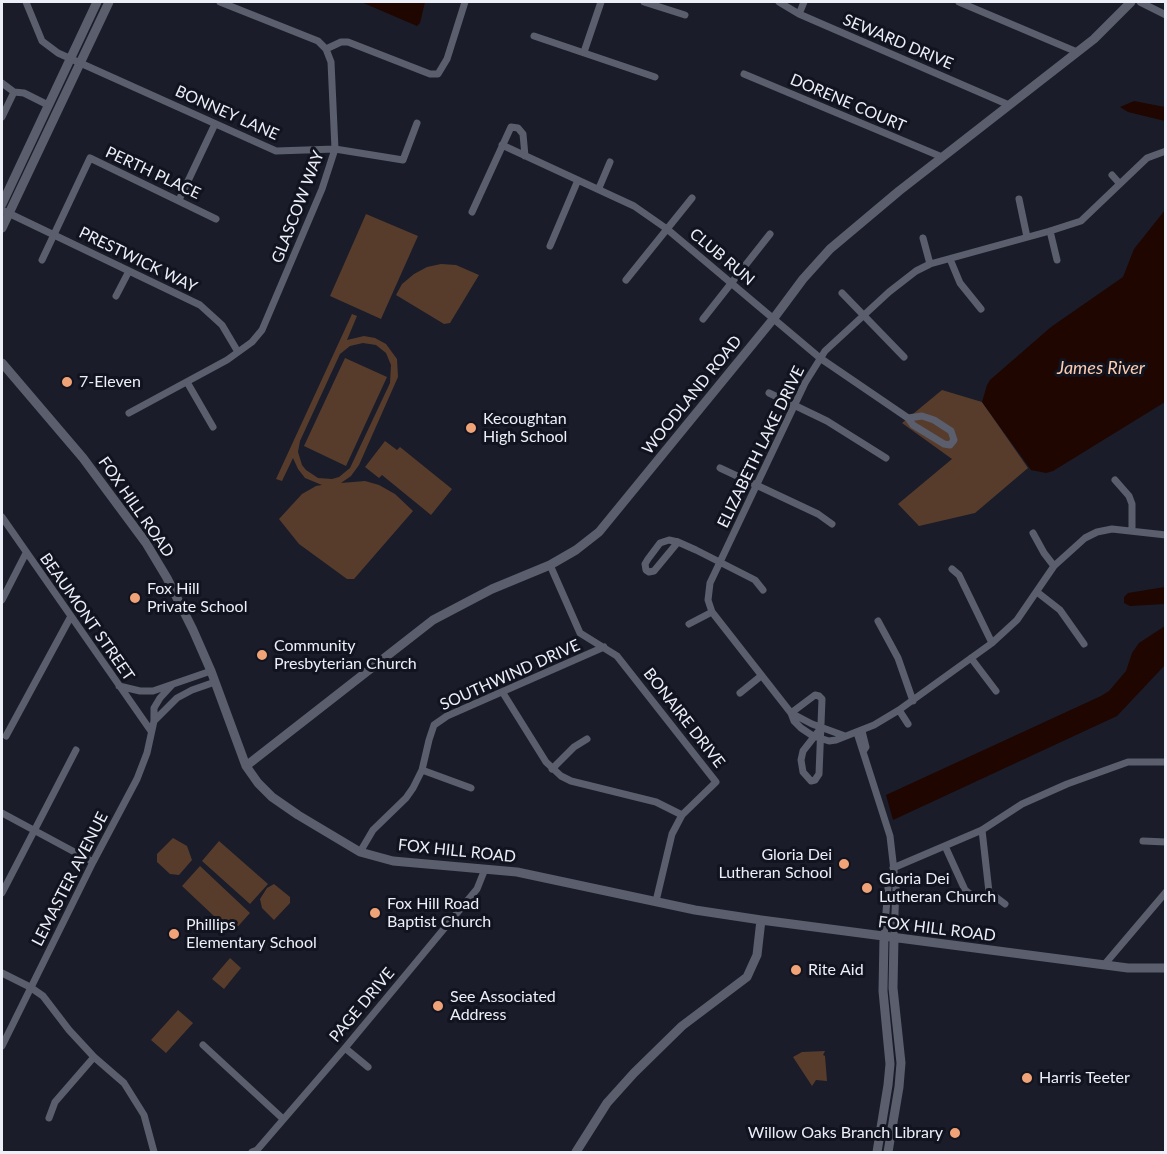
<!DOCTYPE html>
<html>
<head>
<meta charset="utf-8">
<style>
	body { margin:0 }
	#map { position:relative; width:1167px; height:1154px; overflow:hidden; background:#1a1c29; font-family:Lato,sans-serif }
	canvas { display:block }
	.frame { position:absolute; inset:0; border:3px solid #edeff8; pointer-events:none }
</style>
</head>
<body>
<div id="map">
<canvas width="1167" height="1154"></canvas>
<div class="frame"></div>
</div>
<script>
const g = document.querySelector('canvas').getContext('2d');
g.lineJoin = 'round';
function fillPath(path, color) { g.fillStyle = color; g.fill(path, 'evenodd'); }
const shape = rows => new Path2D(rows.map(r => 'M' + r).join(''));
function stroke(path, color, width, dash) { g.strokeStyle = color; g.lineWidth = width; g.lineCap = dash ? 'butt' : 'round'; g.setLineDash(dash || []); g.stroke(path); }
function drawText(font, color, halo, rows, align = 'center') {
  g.font = font + ' Lato,sans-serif'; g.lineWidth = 6; g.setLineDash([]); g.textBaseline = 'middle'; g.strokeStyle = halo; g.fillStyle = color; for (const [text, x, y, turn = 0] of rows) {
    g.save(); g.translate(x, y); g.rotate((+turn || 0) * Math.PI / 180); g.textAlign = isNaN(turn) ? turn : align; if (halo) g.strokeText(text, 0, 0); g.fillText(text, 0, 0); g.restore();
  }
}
fillPath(shape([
	[366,214,418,236,381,319,330,296],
	[441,264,456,265,479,275,450,323,444,324,396,295,402,284,414,274,427,267],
	[352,314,357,316,347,340,364,336,375,338,386,344,397,359,398,377,359,465,351,476,341,483,365,481,379,485,395,494,413,511,354,579,347,579,299,544,279,519,302,494,316,486,322,485,305,478,298,469,293,458,282,481,276,479],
	[363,343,376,345,386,353,391,365,390,383,350,468,339,477,332,479,318,478,306,470,302,465,298,452,300,441,340,354,350,346],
	[345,358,387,377,346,466,304,446],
	[942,390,982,402,1028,468,975,513,919,526,898,504,952,459,902,423],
	[385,441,397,450,400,447,452,489,431,515,382,475,379,478,365,467],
	[173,838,187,846,192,860,179,875,170,874,157,862,157,854],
	[219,841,268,884,250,904,202,861],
	[200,866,250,913,232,933,182,886],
	[274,884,290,897,290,903,274,920,262,908,260,899,267,888],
	[230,958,241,968,224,989,212,979],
	[178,1010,193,1023,166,1053,151,1040],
	[825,1051,823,1055,825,1056,827,1081,816,1080,812,1086,793,1057,802,1052]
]), '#573c2c');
fillPath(shape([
	[361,2,425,2,420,23,417,26],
	[1134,101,1165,107,1165,121,1128,112,1120,107],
	[1165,210,1165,402,1053,471,1046,473,1031,470,982,402,987,385,990,380,1051,327,1123,277,1134,249],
	[1165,587,1165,604,1130,606,1124,603,1124,597,1128,593],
	[1165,626,1165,665,1117,716,893,820,886,795,1101,696,1109,691,1126,671,1132,653,1139,643]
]), '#1f0600');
stroke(shape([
	[26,2,42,41,58,53,276,151,335,149,403,160,417,123],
	[644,2,685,15],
	[779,2,799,14,1009,105],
	[959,2,1077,52],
	[1140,2,1166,15],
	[799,14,804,2],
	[534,36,655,77],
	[326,49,341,42,348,42,430,74,438,74,447,59,465,2],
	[584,52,601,2],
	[744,74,942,157],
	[2,83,14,92,24,93,48,105],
	[2,117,14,92],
	[502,145,634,206,667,229,820,358,908,418,913,425,944,444,950,445,954,440,951,431,934,420,922,416,908,418],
	[1166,151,1147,158,1081,221,1050,231,930,264,916,271,889,292,825,351,805,383,720,562,710,583,708,600,712,612,791,713,794,721,801,728,813,736,829,741,836,740,874,725,899,710,992,643,1017,620,1054,566,1085,538,1097,532,1112,529,1166,535],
	[1112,175,1120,184],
	[599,188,610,162],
	[1019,199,1027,237],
	[179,200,215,124],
	[2,210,200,305,222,325,238,352],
	[472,212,511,127,518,128,523,134,525,156],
	[1050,231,1057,260],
	[923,238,930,264],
	[550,246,578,180],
	[950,259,960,283,981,309],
	[42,260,90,158,216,219],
	[626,280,692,198],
	[842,293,904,357],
	[116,296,129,271],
	[703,319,770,234],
	[187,382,213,427],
	[769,393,827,421,886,458],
	[129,413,227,360,252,342,262,330,322,189,335,149,331,62,326,49,318,41,220,2],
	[720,468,818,514,832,524],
	[1115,480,1129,496,1132,504,1132,531],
	[2,517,151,731],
	[1033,533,1044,553,1054,566],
	[678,542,654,571,649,572,646,570,645,564,648,559,660,543,669,540,678,542,696,550,755,580,763,590],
	[550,565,580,633,617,656,716,782,682,815,672,834,656,901],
	[952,569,959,575,992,643],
	[1037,592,1060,610,1084,644],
	[2,600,26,553],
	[878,621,898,658,913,701],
	[689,624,712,612],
	[971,658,996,691],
	[119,686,140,691,153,691,211,671],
	[503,693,546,762,561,776,571,781,656,802,682,815],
	[740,693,761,676],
	[899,710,908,724],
	[791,713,815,695,819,696,822,699,819,774,815,780,811,781,803,772,801,760,803,751,821,728],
	[791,713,812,724,845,736],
	[154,721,177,698,192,690,215,682],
	[862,731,866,747,864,750],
	[857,733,890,836,896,888,894,938],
	[6,736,70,618],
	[552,769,574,747,587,739],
	[422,770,471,788],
	[2,813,93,862],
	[1143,841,1166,842],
	[945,846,965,890,974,897,985,896,989,892,982,830],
	[360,852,373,830,406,798,413,788,422,770,429,740,434,725,447,716,604,647],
	[893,868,982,830,1022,804,1067,784,1128,762,1166,762],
	[989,892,1005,904],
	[2,893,76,750],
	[884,937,888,887,892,874],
	[1104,965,1166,892],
	[2,973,30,987,43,996,69,1030,94,1057,124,1083,144,1115,154,1152],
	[203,1045,282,1118],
	[2,1046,93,862,137,779,147,753,154,721,154,708,160,698,172,685],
	[345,1048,368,1067],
	[49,1118,55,1102,94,1057],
	[252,1152,257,1150,345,1048,477,889,485,869]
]), '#5a5e6d', 7);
stroke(shape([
	[2,204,97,2],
	[2,228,109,2],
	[2,363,83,458,146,543,167,578,193,630,211,671,246,766,258,783,272,797,298,815,360,852,393,861,517,872,695,910,761,920,1128,968,1166,968],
	[246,766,433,620,492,589,550,565,576,550,599,532,774,318,803,279,830,249,899,191,1094,39,1131,2],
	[576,1152,607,1103,634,1073,682,1026,747,977,757,955,761,920],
	[877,1152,888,1085,890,1064,883,991,884,937],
	[888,1152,899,1087,901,1063,893,988,894,938]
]), '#5a5e6d', 9);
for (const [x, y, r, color] of [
	[67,382,6,"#efa377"],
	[471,428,6,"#efa377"],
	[135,598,6,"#efa377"],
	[262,655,6,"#efa377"],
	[844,864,6,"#efa377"],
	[867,888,6,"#efa377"],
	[375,913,6,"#efa377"],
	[174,934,6,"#efa377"],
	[796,970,6,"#efa377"],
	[438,1006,6,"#efa377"],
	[1027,1078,6,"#efa377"],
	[955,1133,6,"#efa377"]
]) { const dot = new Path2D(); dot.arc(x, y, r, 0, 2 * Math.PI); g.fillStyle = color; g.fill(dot); stroke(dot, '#11131f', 2); }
drawText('16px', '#edeff8', '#11131f', [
	["SEWARD DRIVE",898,42,23],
	["DORENE COURT",848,103,23],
	["BONNEY LANE",227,113,24],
	["PERTH PLACE",153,173,25],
	["GLASCOW WAY",298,207,-69],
	["CLUB RUN",722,257,40],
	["PRESTWICK WAY",138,260,26],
	["WOODLAND ROAD",692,395,-51],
	["ELIZABETH LAKE DRIVE",761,447,-64],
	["FOX HILL ROAD",136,507,55],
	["BEAUMONT STREET",87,617,55],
	["SOUTHWIND DRIVE",510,675,-24],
	["BONAIRE DRIVE",684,718,52],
	["FOX HILL ROAD",457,851,6],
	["LEMASTER AVENUE",70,879,-63],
	["FOX HILL ROAD",937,929,7],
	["PAGE DRIVE",362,1005,-50]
]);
drawText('16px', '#edeff8', '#11131f', [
	["7-Eleven",79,382],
	["Kecoughtan",483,419],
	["High School",483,437],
	["Fox Hill",147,589],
	["Private School",147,607],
	["Community",274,646],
	["Presbyterian Church",274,664],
	["Gloria Dei",832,855,"right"],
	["Lutheran School",832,873,"right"],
	["Gloria Dei",879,879],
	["Lutheran Church",879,897],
	["Fox Hill Road",387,904],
	["Baptist Church",387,922],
	["Phillips",186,925],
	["Elementary School",186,943],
	["Rite Aid",808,970],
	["See Associated",450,997],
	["Address",450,1015],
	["Harris Teeter",1039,1078],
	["Willow Oaks Branch Library",943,1133,"right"]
], 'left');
drawText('italic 18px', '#fcccb1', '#11131f', [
	["James River",1101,368]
]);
</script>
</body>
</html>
